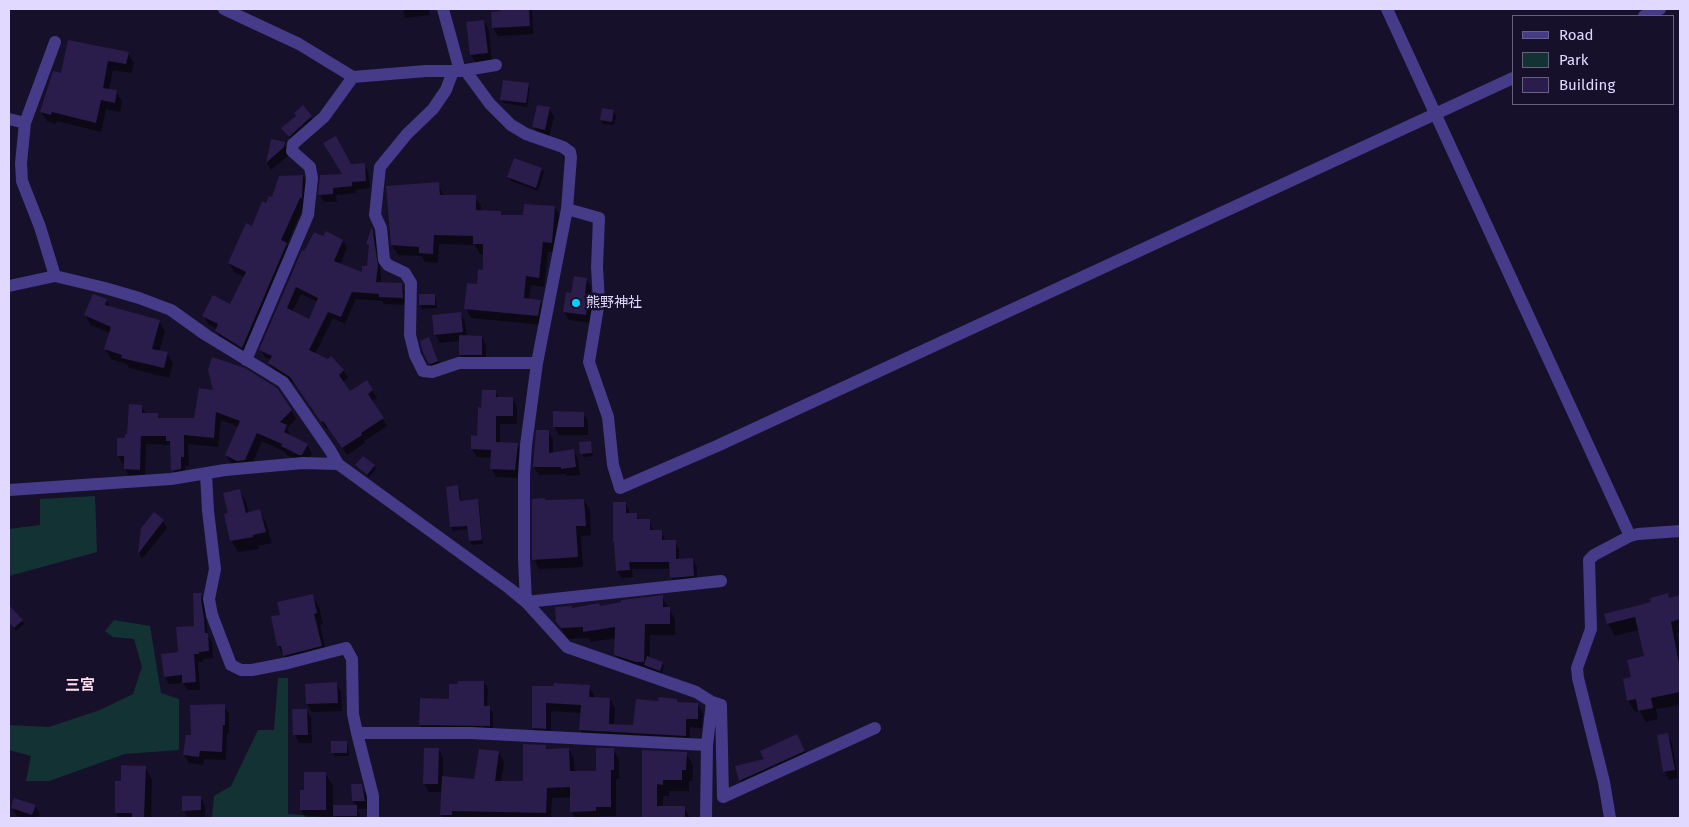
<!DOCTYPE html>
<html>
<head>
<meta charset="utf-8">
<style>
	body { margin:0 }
	#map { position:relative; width:1689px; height:827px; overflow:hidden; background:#17102a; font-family:"Fira Sans",sans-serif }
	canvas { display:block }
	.frame { position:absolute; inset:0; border:10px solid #e1d9ff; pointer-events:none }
	.legend { position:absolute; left:1512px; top:15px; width:162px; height:90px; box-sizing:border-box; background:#17102a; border:1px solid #68607f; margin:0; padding:6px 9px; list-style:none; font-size:15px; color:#e1d9ff }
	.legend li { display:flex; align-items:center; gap:10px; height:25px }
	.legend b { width:25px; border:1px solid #68607f }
</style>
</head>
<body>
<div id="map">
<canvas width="1689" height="827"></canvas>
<div class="frame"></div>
<ul class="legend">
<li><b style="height:6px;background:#453b89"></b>Road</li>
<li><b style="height:14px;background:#133234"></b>Park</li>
<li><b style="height:14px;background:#2a1c4b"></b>Building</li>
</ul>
</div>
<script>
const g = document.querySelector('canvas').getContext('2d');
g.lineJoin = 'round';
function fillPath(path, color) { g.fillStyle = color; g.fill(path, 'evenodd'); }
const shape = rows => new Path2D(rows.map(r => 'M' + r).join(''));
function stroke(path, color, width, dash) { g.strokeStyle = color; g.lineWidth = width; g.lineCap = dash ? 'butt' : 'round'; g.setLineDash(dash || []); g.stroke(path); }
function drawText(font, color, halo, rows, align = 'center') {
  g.font = font + ' "Fira Sans","Noto Sans JP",sans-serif'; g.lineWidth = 5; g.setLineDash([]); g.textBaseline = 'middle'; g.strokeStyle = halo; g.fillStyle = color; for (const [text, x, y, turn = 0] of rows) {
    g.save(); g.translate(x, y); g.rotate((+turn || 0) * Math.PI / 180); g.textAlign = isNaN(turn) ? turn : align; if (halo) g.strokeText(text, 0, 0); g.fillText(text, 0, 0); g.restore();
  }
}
fillPath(shape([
	[95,496,97,552,9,576,9,529,40,525,40,499],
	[114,620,150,626,161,693,179,699,179,750,125,754,49,781,26,781,31,756,9,750,9,725,49,727,100,710,133,694,142,667,134,639,113,637,105,631],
	[278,678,288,678,288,814,338,818,212,818,214,796,231,786,258,730,274,730]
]), '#133234');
fillPath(shape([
	[403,9,429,9,430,15,405,18],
	[501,9,532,9,533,34,498,36,493,28,502,12],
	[484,21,489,30,492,62,476,63,471,55,467,23],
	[128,53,134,63,131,73,113,70,109,90,116,92,122,101,120,112,106,109,101,132,57,121,56,124,47,121,41,112,62,74],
	[528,84,530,88,527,107,503,103,501,100],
	[303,107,316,125,294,144,283,129,297,116],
	[549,108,554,117,549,137,538,135,534,127],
	[613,111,616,115,614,125,603,124,601,120],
	[272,141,284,143,289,152,288,156,271,170,267,163],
	[364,164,368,171,370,188,355,190,356,193,336,195,337,202,324,202,320,195,344,175,351,165],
	[542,169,544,172,538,191,511,181,509,177],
	[303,176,307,184,304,205,287,245,291,252,247,355,221,339,216,331,217,329,208,324,204,316,230,306,245,277,234,272,229,263,267,204],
	[438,183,444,197,475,197,481,206,481,212,500,212,503,217,524,217,555,207,560,217,557,252,548,252,544,287,531,285,529,300,540,301,545,311,543,325,471,318,466,308,484,271,484,254,480,254,475,245,439,244,438,263,425,262,422,256,398,255,392,245,388,187],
	[372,230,375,236,381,274,381,283,401,284,405,292,406,305,384,304,382,301,356,299,345,324,333,318,315,354,343,370,348,378,343,382,349,393,366,382,377,398,372,401,387,426,364,441,365,443,347,455,328,428,326,429,295,384,274,371,269,363,271,360,265,357,261,350,305,253,324,238,343,240,347,248,340,265,363,274,368,267,370,248,368,244],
	[301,294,318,302,309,321,292,312],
	[586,279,591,287,590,297,593,304,591,323,569,320,564,312,572,294],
	[434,295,436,299,437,308,422,309,420,305],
	[106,300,110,308,159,321,165,331,159,352,167,353,173,363,169,378,129,368,127,364,111,359,105,349,110,333,91,325,85,315],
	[460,314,465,322,467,337,482,337,486,345,486,363,465,363,460,355,460,341,440,343,435,334],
	[428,339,433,347,442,370,434,371,429,363],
	[200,389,291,410,296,419,287,428,291,437,307,445,312,453,307,463,287,455,285,452,262,441,250,469,231,464,226,455,239,427,221,420,218,447,188,444,189,466,185,466,186,478,177,479,172,470,172,448,170,445,146,444,145,478,130,478,125,469,125,465,123,464,118,456,141,406,146,414,157,414,160,419,196,420],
	[495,391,499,398,512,398,517,407,517,424,500,424,500,443,517,444,522,452,519,478,496,477,492,469,492,458,477,457,472,449,472,437,478,437,482,409],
	[583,413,588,421,588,435,559,435,554,427],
	[548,431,553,439,553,453,574,451,578,459,580,475,567,476,566,474,539,475,534,467],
	[590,442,593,456,584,457,582,453],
	[357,465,374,466,376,469,369,477],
	[458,487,460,490,461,502,477,501,479,504,483,544,472,545,470,541,469,529,453,531,451,527],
	[240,491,246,502,249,513,260,511,266,523,272,543,258,546,259,549,238,552,231,540],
	[584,500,590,510,591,535,581,536,583,567,539,569,534,559,545,502],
	[625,503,629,510,629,515,636,515,640,520,649,520,653,531,661,531,666,542,675,541,679,549,679,560,693,560,697,567,697,583,675,585,671,578,671,569,632,569,633,577,622,578,617,571],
	[163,521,167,528,142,559,139,553,142,528],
	[201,594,206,602,205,609,208,636,212,642,213,658,203,659,203,662,198,662,200,690,188,690,183,683,169,684,165,677,195,627],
	[1668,595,1670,599,1680,596,1680,633,1677,633,1680,649,1680,705,1656,709,1658,719,1646,722,1640,711,1635,712,1628,701,1632,678,1646,657,1639,630,1615,636,1608,624],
	[313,596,319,607,323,624,320,625,327,657,290,666,278,646,282,616],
	[662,597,675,619,675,635,650,635,650,659,662,663,664,666,662,674,622,666,615,655,616,638,591,642,588,638,568,639,557,622,571,607,573,609,600,607],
	[13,611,24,624,16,631,9,622,9,615],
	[484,682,488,689,487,708,489,708,493,714,493,732,424,731,420,725,450,701],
	[336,684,341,692,342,711,312,712,307,704],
	[589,687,594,695,594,698,610,699,615,708,614,726,634,727,659,703,676,700,678,704,698,705,703,713,702,728,690,727,690,744,585,739,580,730,581,713,551,711,551,737,538,736,533,728,533,688],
	[224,706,229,714,229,733,227,733,226,760,204,759,203,765,189,763,184,755,192,737],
	[306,710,311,718,312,743,299,743,295,735,294,711],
	[1668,735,1672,743,1678,778,1669,780,1664,771],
	[346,742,348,745,349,756,335,756,333,753],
	[802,744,809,759,745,788,740,780,766,760],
	[546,746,548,750,569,749,574,759,575,773,597,773,613,750,619,760,619,779,616,779,616,816,601,816,601,818,575,818,572,812,571,797,552,798,551,818,443,818,441,814,443,792,429,792,424,783,439,749,443,758,443,778,475,780,499,753,504,762,501,782,524,782],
	[643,751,686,753,693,765,692,781,689,781,689,791,669,791,669,796,663,796,663,807,684,807,690,818,643,818],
	[145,767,152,780,151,818,119,818,116,813,116,783,123,783],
	[325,773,333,786,333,806,357,807,353,801,361,786,366,794,369,809,357,809,361,818,336,818,333,813,333,818,306,818,301,810,301,791,305,791],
	[200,797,205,806,205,818,188,818,184,810],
	[35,806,40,814,38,818,22,818,17,816,12,808]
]), '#0007');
fillPath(shape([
	[500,9,529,9,530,26,492,28,491,12,500,11],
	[484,20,488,53,470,55,466,22],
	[68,40,129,52,126,64,108,61,103,88,117,90,115,103,101,100,96,123,52,112,51,115,40,112,53,71,61,73],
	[503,80,529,83,526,103,500,100],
	[303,105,312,116,289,137,281,128,296,116,294,113],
	[537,105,550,107,545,130,532,127],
	[602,108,614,110,612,122,600,120],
	[336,136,351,164,365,163,366,181,352,182,352,186,333,188,333,194,318,195,320,175,342,174,323,143],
	[271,139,285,142,284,147,266,163],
	[514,158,542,168,536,188,507,177],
	[303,175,302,198,300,198,281,240,287,243,242,348,215,331,218,324,202,316,213,295,230,304,246,272,228,263,246,223,252,226,262,201,266,203,269,196,272,197,279,176],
	[439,182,440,195,476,195,476,210,501,211,501,215,523,215,524,204,555,206,552,243,543,242,539,278,526,276,524,298,541,300,538,316,464,309,467,283,477,284,478,269,483,270,483,244,473,244,473,236,434,235,433,254,419,253,419,247,391,245,386,186],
	[372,227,378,265,376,282,402,283,403,298,379,297,379,294,352,292,341,317,328,312,309,350,328,359,331,356,344,370,339,375,350,391,367,380,373,390,368,394,384,418,361,433,362,435,342,448,323,421,321,422,290,377,268,363,272,356,259,350,302,250,304,251,314,232,323,236,326,231,343,240,334,261,362,272,362,266,367,266,369,245,366,244],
	[296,287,318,298,309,319,287,308],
	[574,276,587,278,585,294,589,294,586,315,563,312,566,292,571,293],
	[93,294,107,299,105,305,160,320,152,349,168,352,164,368,121,358,122,355,104,349,111,327,84,315],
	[419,294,435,294,435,305,419,305],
	[461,312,463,332,434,335,432,315],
	[459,335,482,336,482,355,459,355],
	[429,337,438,361,431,364,428,363,423,352,420,341],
	[212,357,245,368,277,388,292,410,280,422,287,425,284,432,308,444,302,455,299,455,281,446,282,444,257,433,245,460,237,461,225,455,240,421,216,412,214,438,184,435,184,457,181,457,181,469,171,471,170,441,166,441,166,436,141,436,140,470,124,469,124,456,117,456,117,438,125,438,125,434,127,434,129,404,142,405,142,413,158,413,158,418,194,418,199,388,213,390,208,370],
	[482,390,496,390,496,397,513,397,513,416,496,416,496,442,518,443,515,470,490,469,491,450,471,449,471,435,477,436,478,407,481,408],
	[553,411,584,412,584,427,553,427],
	[536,430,549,430,549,453,574,449,576,467,561,469,561,467,533,467],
	[591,441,592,453,580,454,579,442],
	[363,456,375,465,367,475,355,465],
	[458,485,460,501,478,499,482,540,469,541,467,526,450,527,446,487],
	[240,489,246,513,260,509,266,532,253,535,253,537,230,541,224,514,228,513,223,493],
	[545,498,545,500,584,499,586,526,576,526,578,557,532,560,532,499],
	[613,502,626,502,626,513,637,513,637,519,650,519,650,530,662,530,662,540,676,540,676,559,693,558,694,576,670,578,669,562,629,562,630,570,616,571,614,542,613,542],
	[154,512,164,520,138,554,141,528],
	[193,593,202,593,201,600,204,618,205,633,208,633,209,651,199,652,199,654,194,654,196,682,182,683,182,675,164,677,161,654,178,652,176,627,194,626],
	[1668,593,1669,598,1680,595,1680,619,1671,622,1680,669,1680,692,1651,698,1653,708,1638,711,1636,699,1627,701,1623,679,1631,677,1627,660,1644,656,1635,617,1607,624,1604,614,1651,602,1650,598],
	[313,594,317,613,314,614,322,646,283,656,281,646,277,646,271,616,280,615,277,602],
	[663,595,663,607,670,607,670,624,645,624,644,662,636,662,614,655,615,627,583,632,583,627,561,628,556,622,555,607,572,606,572,608,599,603,600,606,621,602,621,600],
	[9,605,23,620,14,628,9,622],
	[647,656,663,662,660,671,644,665],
	[458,681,484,681,484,706,490,706,490,726,419,725,420,698,449,699,449,684,458,684],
	[337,682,338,703,306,704,305,684],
	[554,683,590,685,589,697,610,698,609,724,633,725,636,699,658,701,659,697,677,699,677,702,698,703,698,719,686,719,686,736,579,730,581,705,546,703,546,729,532,728,532,686,553,686],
	[225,704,225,725,223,725,222,752,200,751,199,757,183,755,186,735,191,735,190,705],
	[292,709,307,709,308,735,293,735],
	[1668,733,1675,770,1663,772,1657,735],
	[797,734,805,751,739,781,735,766,764,759,760,751],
	[331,741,347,741,347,753,331,753],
	[523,744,546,745,546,749,569,748,570,771,596,771,596,748,614,748,614,770,611,770,611,807,596,807,596,811,570,812,570,787,547,788,546,813,452,811,452,815,440,815,442,776,474,779,479,749,499,751,495,781,523,781],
	[424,748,439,748,438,784,423,784],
	[642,750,687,752,686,770,682,770,682,780,663,780,663,785,657,784,657,806,685,806,685,818,642,818],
	[121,765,146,766,144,818,132,818,132,813,115,813,115,781,121,781],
	[304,772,326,772,326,810,300,810,300,790,304,790],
	[351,784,362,784,365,801,352,801],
	[182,796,201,796,201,810,182,811],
	[14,798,36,805,32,815,11,808],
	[333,805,357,805,357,816,333,816]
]), '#2a1c4b');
stroke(shape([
	[224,9,299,44,353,77,426,71,460,71,496,65],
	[443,9,460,71],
	[1387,9,1630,536],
	[1644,16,1660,9],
	[55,42,25,123,21,163,22,181,40,227,55,276],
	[465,70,490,104,511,125,526,134,563,147,570,152,571,157,567,209,537,363,526,445,524,475,524,559,526,602],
	[453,71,446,90,433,109,407,134,380,167,375,215,381,228,384,260,388,265,405,273,411,283,410,335,415,355,423,371,432,372,459,363,537,363],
	[9,119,25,123],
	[567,209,599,218,597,267,599,301,589,362,608,417,613,465,620,488,717,446,1513,78],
	[9,286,55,276,105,288,139,298,171,310,206,335,283,382,330,450,338,464,509,588,526,602,567,647,696,692,712,702,721,705,723,797,875,728],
	[246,360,308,215,312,178,310,167,292,151,293,144,324,117,353,77],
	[206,474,208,511,215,569,209,599,212,615,231,665,241,670,252,670,288,663,346,648,352,659,353,714,357,733,373,796,373,818],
	[9,490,171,479,225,470,303,463,338,464],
	[526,602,721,581],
	[357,733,471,733,707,745],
	[706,818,707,745,712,702],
	[1610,818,1604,782,1578,678,1577,668,1591,629,1589,560,1594,555,1630,536,1638,534,1680,531]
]), '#453b89', 12);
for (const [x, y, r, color] of [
	[576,303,5,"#05cdff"]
]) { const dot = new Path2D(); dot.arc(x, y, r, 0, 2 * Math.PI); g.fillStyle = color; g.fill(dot); stroke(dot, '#17102a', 2); }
drawText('14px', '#e1d9ff', '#17102a', [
	["熊野神社",586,303]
], 'left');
drawText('bold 15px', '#ffdbee', '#17102a', [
	["三宮",80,686]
]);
</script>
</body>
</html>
